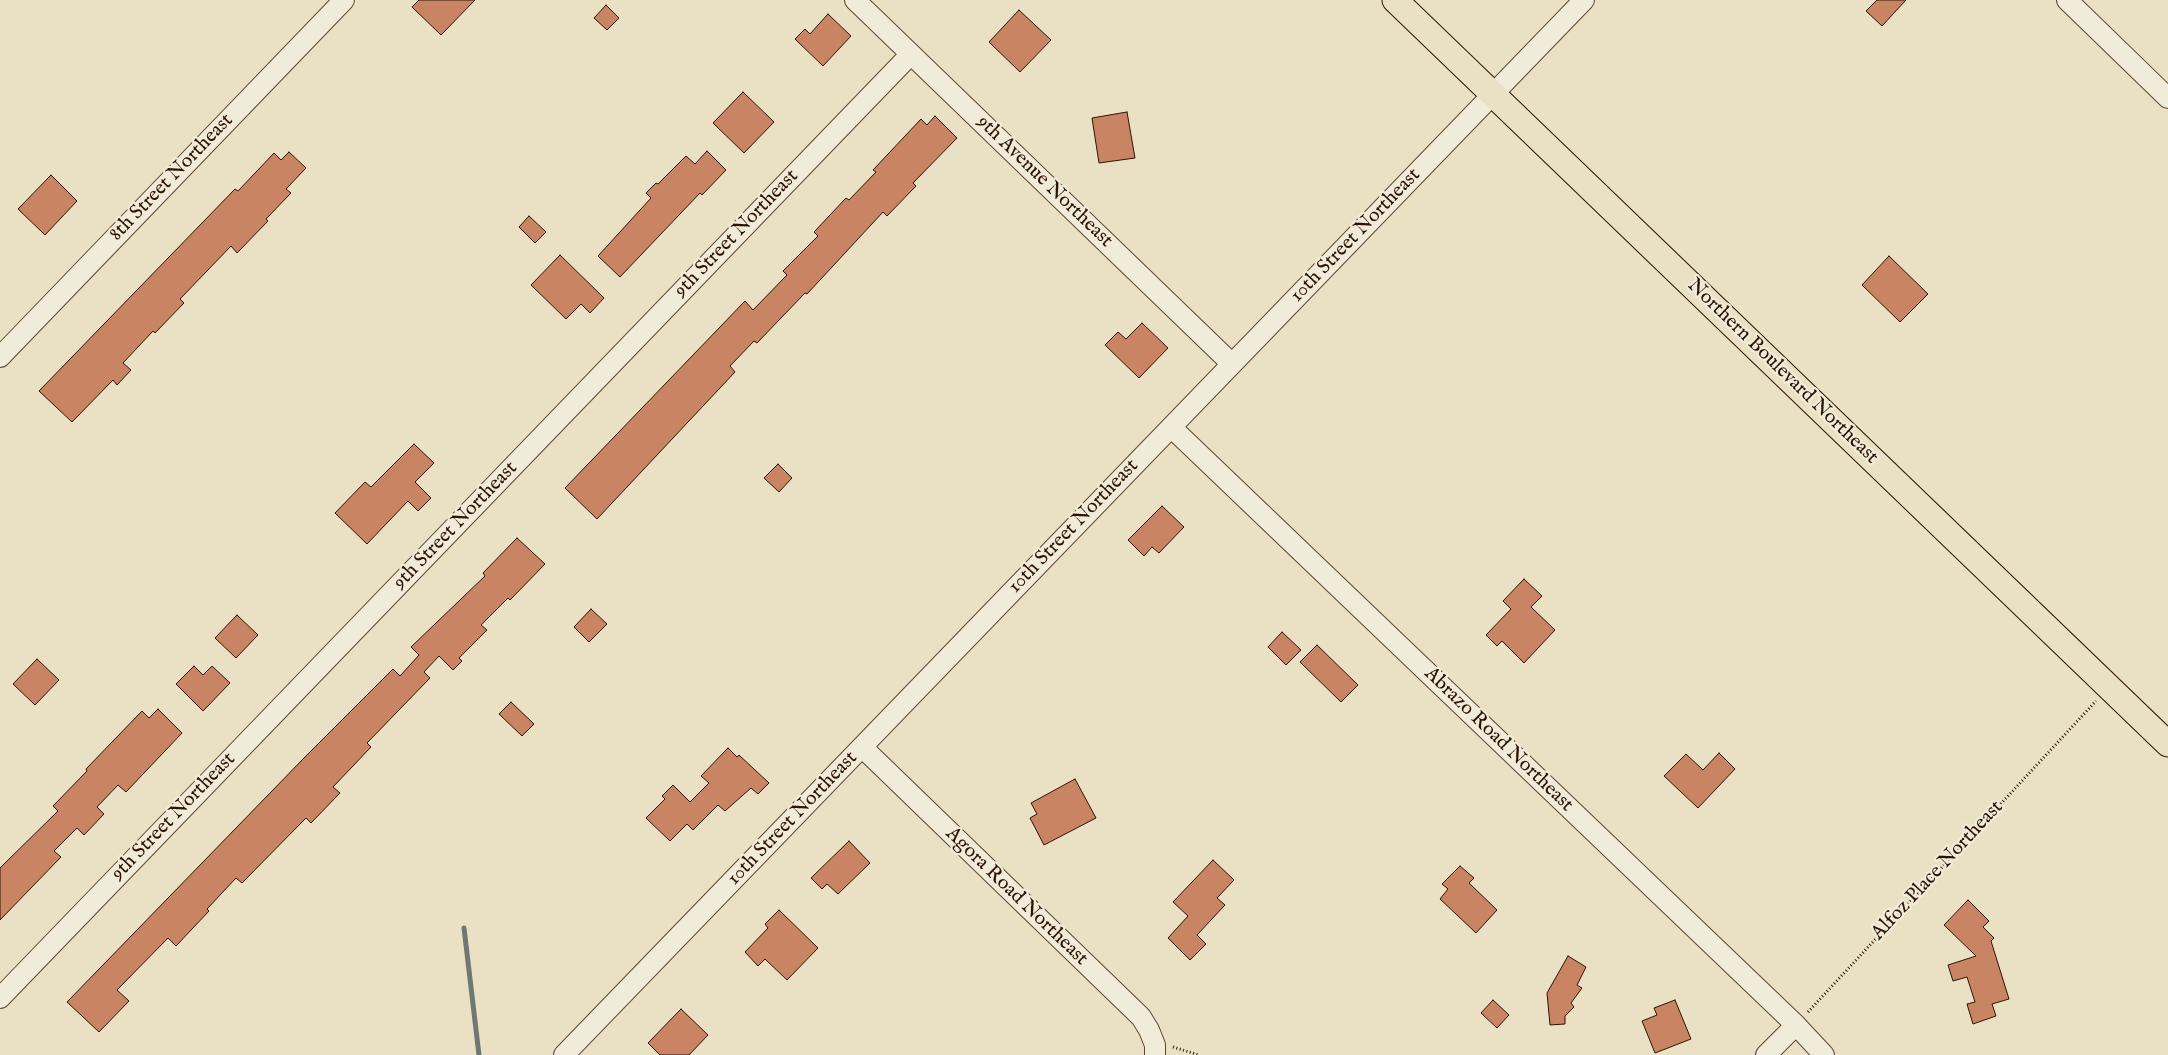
<!DOCTYPE html>
<html>
<head>
<meta charset="utf-8">
<style>
	body { margin:0 }
	canvas { display:block; background:#eae1c4 }
</style>
</head>
<body>
<canvas width="2168" height="1055"></canvas>
<script>
const g = document.querySelector('canvas').getContext('2d');
g.lineJoin = 'round';
const shape = rows => new Path2D(rows.map(r => 'M' + r).join(''));
function stroke(path, color, width, dash) { g.strokeStyle = color; g.lineWidth = width; g.lineCap = dash ? 'butt' : 'round'; g.setLineDash(dash || []); g.stroke(path); }
function fillPath(path, color) { g.fillStyle = color; g.fill(path, 'evenodd'); }
function drawText(font, color, halo, rows, align = 'center') {
  g.font = font + ' "IM FELL English",serif'; g.lineWidth = 4.5; g.setLineDash([]); g.textBaseline = 'middle'; g.strokeStyle = halo; g.fillStyle = color; for (const [text, x, y, turn = 0] of rows) {
    g.save(); g.translate(x, y); g.rotate((+turn || 0) * Math.PI / 180); g.textAlign = isNaN(turn) ? turn : align; if (halo) g.strokeText(text, 0, 0); g.fillText(text, 0, 0); g.restore();
  }
}
stroke(shape([
	[464,928,479,1055]
]), '#707873', 5);
const building = shape([
	[419,0,475,0,441,35,412,7,419,0],
	[1877,0,1906,0,1882,26,1866,11,1877,0],
	[606,5,619,18,607,30,594,18,606,5],
	[1019,10,1051,40,1020,72,989,42,1019,10],
	[828,14,851,36,823,66,795,39,805,29,810,34,828,14],
	[743,92,774,122,744,153,713,123,743,92],
	[1127,112,1135,158,1099,163,1092,118,1127,112],
	[935,116,957,138,913,183,916,186,887,216,883,212,807,294,805,293,757,343,754,341,730,366,735,372,597,519,565,488,745,301,753,310,787,275,783,271,818,236,814,232,846,198,849,200,876,172,873,170,921,119,927,125,935,116],
	[707,151,726,170,702,195,700,193,620,277,598,256,651,198,646,193,656,183,658,184,686,156,695,164,707,151],
	[289,152,306,168,286,189,291,193,266,219,268,221,237,253,231,246,180,299,184,303,155,333,153,331,123,363,131,370,117,385,113,380,72,422,39,391,235,189,238,191,274,153,281,160,289,152],
	[51,175,77,201,45,235,18,209,51,175],
	[529,216,546,232,535,243,519,227,529,216],
	[560,255,604,298,590,313,581,304,566,319,531,285,560,255],
	[1889,256,1928,294,1900,322,1862,285,1889,256],
	[1142,323,1168,348,1139,378,1105,345,1118,332,1126,339,1142,323],
	[414,444,434,463,415,482,431,498,418,511,408,501,367,544,335,513,365,482,371,487,414,444],
	[778,464,792,478,779,492,764,478,778,464],
	[1162,506,1184,527,1159,553,1152,547,1144,556,1128,540,1162,506],
	[517,538,545,564,510,600,508,598,481,625,487,630,459,658,462,661,453,670,439,656,424,672,430,678,367,743,371,747,333,787,340,793,311,823,306,818,242,883,236,878,207,909,209,911,176,946,168,938,117,990,129,1001,99,1032,67,1002,304,758,393,669,400,676,419,655,411,647,485,576,483,573,517,538],
	[1524,579,1542,596,1531,607,1555,630,1524,663,1502,641,1497,646,1486,635,1511,609,1503,601,1524,579],
	[591,609,607,624,589,642,574,627,591,609],
	[237,615,258,635,236,658,215,638,237,615],
	[1282,632,1301,650,1286,665,1268,647,1282,632],
	[1317,645,1358,685,1341,702,1300,662,1317,645],
	[37,659,59,680,35,705,13,684,37,659],
	[194,666,203,675,212,666,230,683,203,711,176,684,194,666],
	[511,702,534,724,522,736,499,714,511,702],
	[158,709,182,733,126,792,118,785,97,807,104,814,84,835,77,828,54,851,61,857,0,920,0,868,58,811,53,806,87,771,86,769,142,711,149,718,158,709],
	[728,748,737,757,739,755,769,783,758,794,751,788,725,811,718,805,693,830,687,824,670,841,646,818,665,799,662,796,673,785,690,802,709,783,701,776,728,748],
	[1719,753,1735,769,1698,808,1664,776,1686,754,1703,770,1719,753],
	[1075,779,1096,818,1044,845,1030,818,1037,814,1031,803,1075,779],
	[849,841,870,863,838,894,827,884,822,889,811,878,849,841],
	[1213,860,1234,880,1217,898,1225,905,1197,935,1206,944,1190,960,1168,938,1188,916,1173,902,1213,860],
	[1460,866,1474,878,1469,883,1497,910,1476,933,1440,899,1448,889,1442,884,1460,866],
	[1968,900,1989,921,1983,927,1994,938,1991,941,2009,999,1992,1004,1996,1016,1973,1024,1967,1004,1975,1002,1967,977,1953,981,1948,965,1976,956,1944,925,1968,900],
	[779,910,818,948,787,980,765,959,758,966,745,952,768,928,765,924,779,910],
	[1568,956,1586,967,1577,985,1582,988,1571,1003,1574,1007,1565,1016,1565,1024,1550,1025,1547,993,1568,956],
	[1493,1000,1509,1015,1497,1028,1481,1013,1493,1000],
	[1675,1000,1691,1039,1655,1053,1642,1021,1657,1015,1654,1008,1675,1000],
	[681,1009,708,1035,689,1055,660,1055,648,1043,681,1009]
]);
fillPath(building, '#c88463');
stroke(building, '#2e1303', 1);
const minor = shape([
	[855,0,1232,364],
	[2067,0,2168,98],
	[0,357,344,0],
	[1171,427,1796,1025,1824,1055],
	[862,747,1141,1017,1149,1030,1155,1045,1155,1055],
	[0,998,911,54],
	[564,1055,1584,0],
	[1766,1055,1796,1025]
]);
const major = shape([
	[1395,0,2168,744]
]);
stroke(minor, '#5d4633', 22);
stroke(major, '#2e1303', 27);
stroke(shape([
	[1808,1012,2096,701],
	[1173,1047,1199,1055]
]), '#2e1303', 3, [1, 2.5]);
stroke(minor, '#f1ecd9', 20);
stroke(major, '#eae1c4', 25);
drawText('20px', '#2e1303', '#f1ecd9', [
	["8th Street Northeast",172,178,-46],
	["9th Avenue Northeast",1044,182,44],
	["9th Street Northeast",737,234,-46],
	["10th Street Northeast",1356,236,-46],
	["Northern Boulevard Northeast",1782,372,44],
	["9th Street Northeast",456,526,-46],
	["10th Street Northeast",1074,527,-46],
	["Abrazo Road Northeast",1498,740,44],
	["9th Street Northeast",174,817,-46],
	["10th Street Northeast",793,819,-46],
	["Alfoz Place Northeast",1938,871,-47],
	["Agora Road Northeast",1016,897,44]
]);
</script>
</body>
</html>
